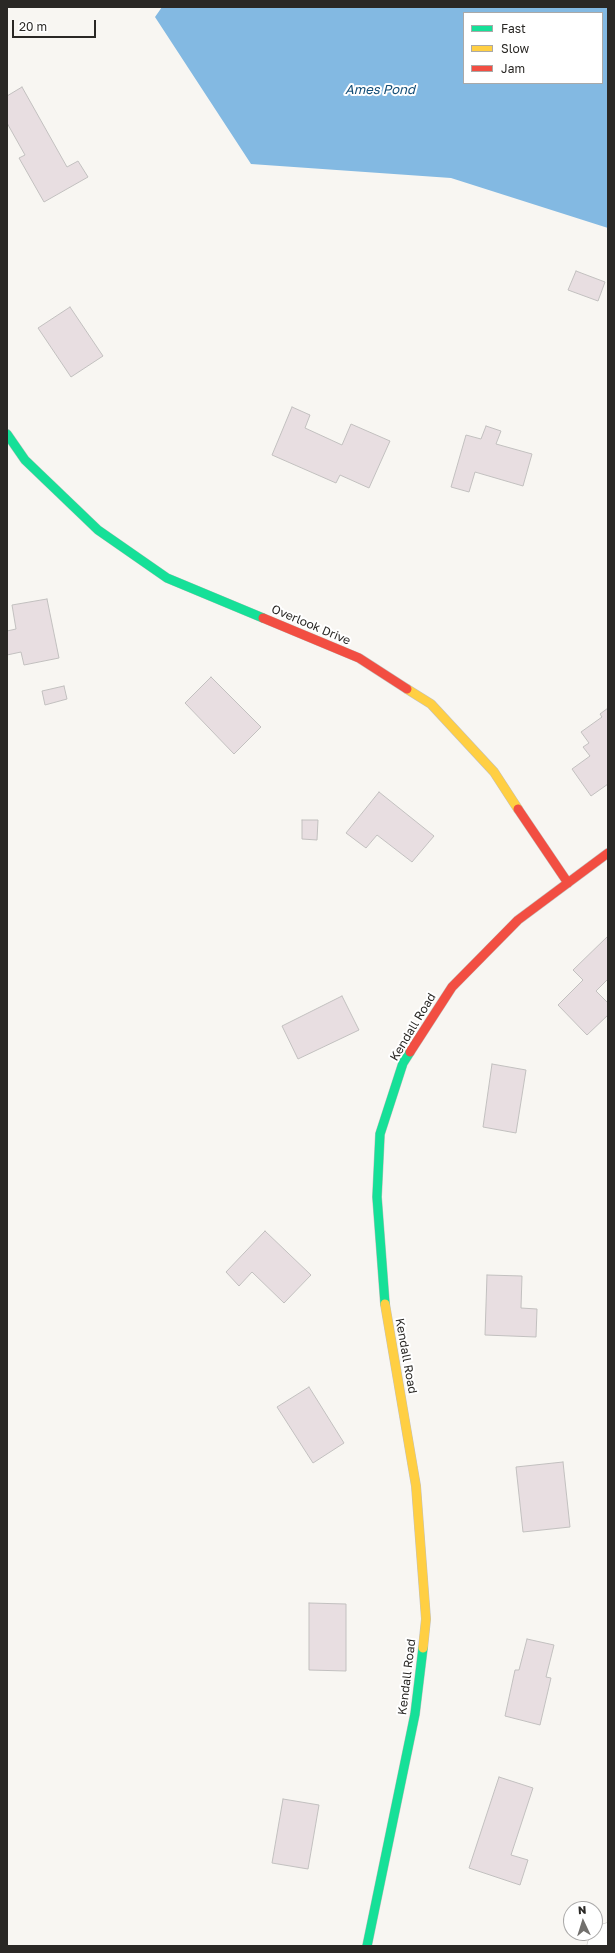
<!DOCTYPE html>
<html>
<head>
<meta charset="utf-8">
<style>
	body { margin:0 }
	#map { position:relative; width:615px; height:1953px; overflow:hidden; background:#f8f6f2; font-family:"Golos Text",sans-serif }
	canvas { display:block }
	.frame { position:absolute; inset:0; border:8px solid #2a2825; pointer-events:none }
	.legend { position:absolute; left:463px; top:12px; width:140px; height:72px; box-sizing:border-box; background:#fff; border:1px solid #aaa9a8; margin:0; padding:5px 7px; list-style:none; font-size:12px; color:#2a2825 }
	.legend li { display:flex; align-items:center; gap:8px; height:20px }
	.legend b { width:20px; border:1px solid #aaa9a8 }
	.north { position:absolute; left:563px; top:1901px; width:40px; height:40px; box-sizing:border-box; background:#fff; border:1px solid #aaa9a8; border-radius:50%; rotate:356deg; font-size:11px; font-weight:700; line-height:16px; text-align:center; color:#2a2825 }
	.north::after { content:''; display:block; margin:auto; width:14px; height:18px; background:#72706d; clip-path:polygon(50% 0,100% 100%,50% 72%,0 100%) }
	.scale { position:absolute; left:12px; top:20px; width:84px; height:18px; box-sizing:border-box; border:2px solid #2a2825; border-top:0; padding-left:5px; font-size:12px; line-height:14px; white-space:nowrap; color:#2a2825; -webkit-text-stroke:3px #fff; paint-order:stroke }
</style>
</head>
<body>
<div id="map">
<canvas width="615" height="1953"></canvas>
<div class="frame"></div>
<ul class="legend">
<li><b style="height:5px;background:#16e098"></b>Fast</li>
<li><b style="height:5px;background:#ffcf43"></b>Slow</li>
<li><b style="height:5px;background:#f24e42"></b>Jam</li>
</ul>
<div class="north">N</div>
<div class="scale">20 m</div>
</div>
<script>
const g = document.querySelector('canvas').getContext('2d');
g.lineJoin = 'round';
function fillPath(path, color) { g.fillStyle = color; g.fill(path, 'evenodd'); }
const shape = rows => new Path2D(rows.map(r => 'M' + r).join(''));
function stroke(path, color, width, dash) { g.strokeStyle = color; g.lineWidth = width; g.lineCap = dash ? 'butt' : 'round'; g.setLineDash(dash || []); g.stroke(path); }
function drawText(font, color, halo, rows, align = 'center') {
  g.font = font + ' "Golos Text",sans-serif'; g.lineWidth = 4; g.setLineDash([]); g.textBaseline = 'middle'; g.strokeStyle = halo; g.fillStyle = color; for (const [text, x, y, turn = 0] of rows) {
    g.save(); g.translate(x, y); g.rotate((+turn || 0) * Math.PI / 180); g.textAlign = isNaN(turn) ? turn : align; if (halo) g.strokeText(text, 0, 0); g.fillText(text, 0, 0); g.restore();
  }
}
fillPath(shape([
	[162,7,608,7,608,228,451,178,251,164,155,17],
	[464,13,602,13,602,83,464,83]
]), '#83b9e2');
const building = shape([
	[22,87,67,167,78,161,88,177,44,202,19,158,25,155,7,123,7,96,22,87],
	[576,271,605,282,598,301,568,290,576,271],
	[70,307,103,356,71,377,38,328,70,307],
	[292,407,310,415,305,428,342,445,351,424,390,441,369,488,340,475,336,483,272,455,292,407],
	[486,426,501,431,496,444,532,454,523,486,475,472,469,492,451,487,466,435,481,439,486,426],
	[47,599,59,658,24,665,21,652,7,655,7,631,16,629,12,605,47,599],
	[211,677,261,727,234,754,185,703,211,677],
	[64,686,67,699,45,705,42,691,64,686],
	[608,708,608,784,591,796,572,769,590,756,583,747,589,743,581,732,602,717,600,714,608,708],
	[379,792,434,836,412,862,377,835,366,848,346,833,379,792],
	[302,820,318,820,317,840,302,839,302,820],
	[608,936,608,979,596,991,608,1003,608,1015,587,1035,558,1005,583,980,573,970,608,936],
	[342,996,359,1030,298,1059,282,1026,342,996],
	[492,1064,526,1070,516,1133,483,1127,492,1064],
	[265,1231,311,1275,284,1303,252,1272,239,1286,226,1272,265,1231],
	[487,1275,522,1276,521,1308,537,1309,536,1337,485,1335,487,1275],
	[309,1387,344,1443,313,1463,277,1407,309,1387],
	[563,1462,570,1527,523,1532,516,1467,563,1462],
	[309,1603,346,1604,346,1671,309,1670,309,1603],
	[527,1639,554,1645,546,1677,551,1678,540,1725,505,1716,515,1670,519,1670,527,1639],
	[499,1777,533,1788,511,1855,528,1860,520,1885,469,1868,499,1777],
	[283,1799,319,1805,308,1869,272,1863,283,1799]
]);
fillPath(building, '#e8dee1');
stroke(building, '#c2c0bf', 1);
const street = shape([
	[598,1946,608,1934]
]);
const fast = shape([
	[7,434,25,460,98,530,167,578,263,618],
	[385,1304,377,1197,380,1134,403,1063,410,1052],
	[367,1946,415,1714,423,1648]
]);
const slow = shape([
	[407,689,431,704,494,772,518,809],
	[385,1304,416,1486,426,1619,423,1648]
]);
const jam = shape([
	[263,618,359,658,407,689],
	[518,809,568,883],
	[410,1052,452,987,518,920,608,853]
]);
stroke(street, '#c2c0bd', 23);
stroke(fast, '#c2c0bd', 10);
stroke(slow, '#c2c0bd', 10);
stroke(jam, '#c2c0bd', 10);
stroke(street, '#fefefd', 22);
stroke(fast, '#16e098', 9);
stroke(slow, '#ffcf43', 9);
stroke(jam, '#f24e42', 9);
drawText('12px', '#2a2825', '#fff', [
	["Overlook Drive",311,625,23],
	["Kendall Road",413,1027,-59],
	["Kendall Road",406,1356,80],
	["Kendall Road",407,1677,-83]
]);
drawText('italic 13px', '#154f78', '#fff', [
	["Ames Pond",380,90]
]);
</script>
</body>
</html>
